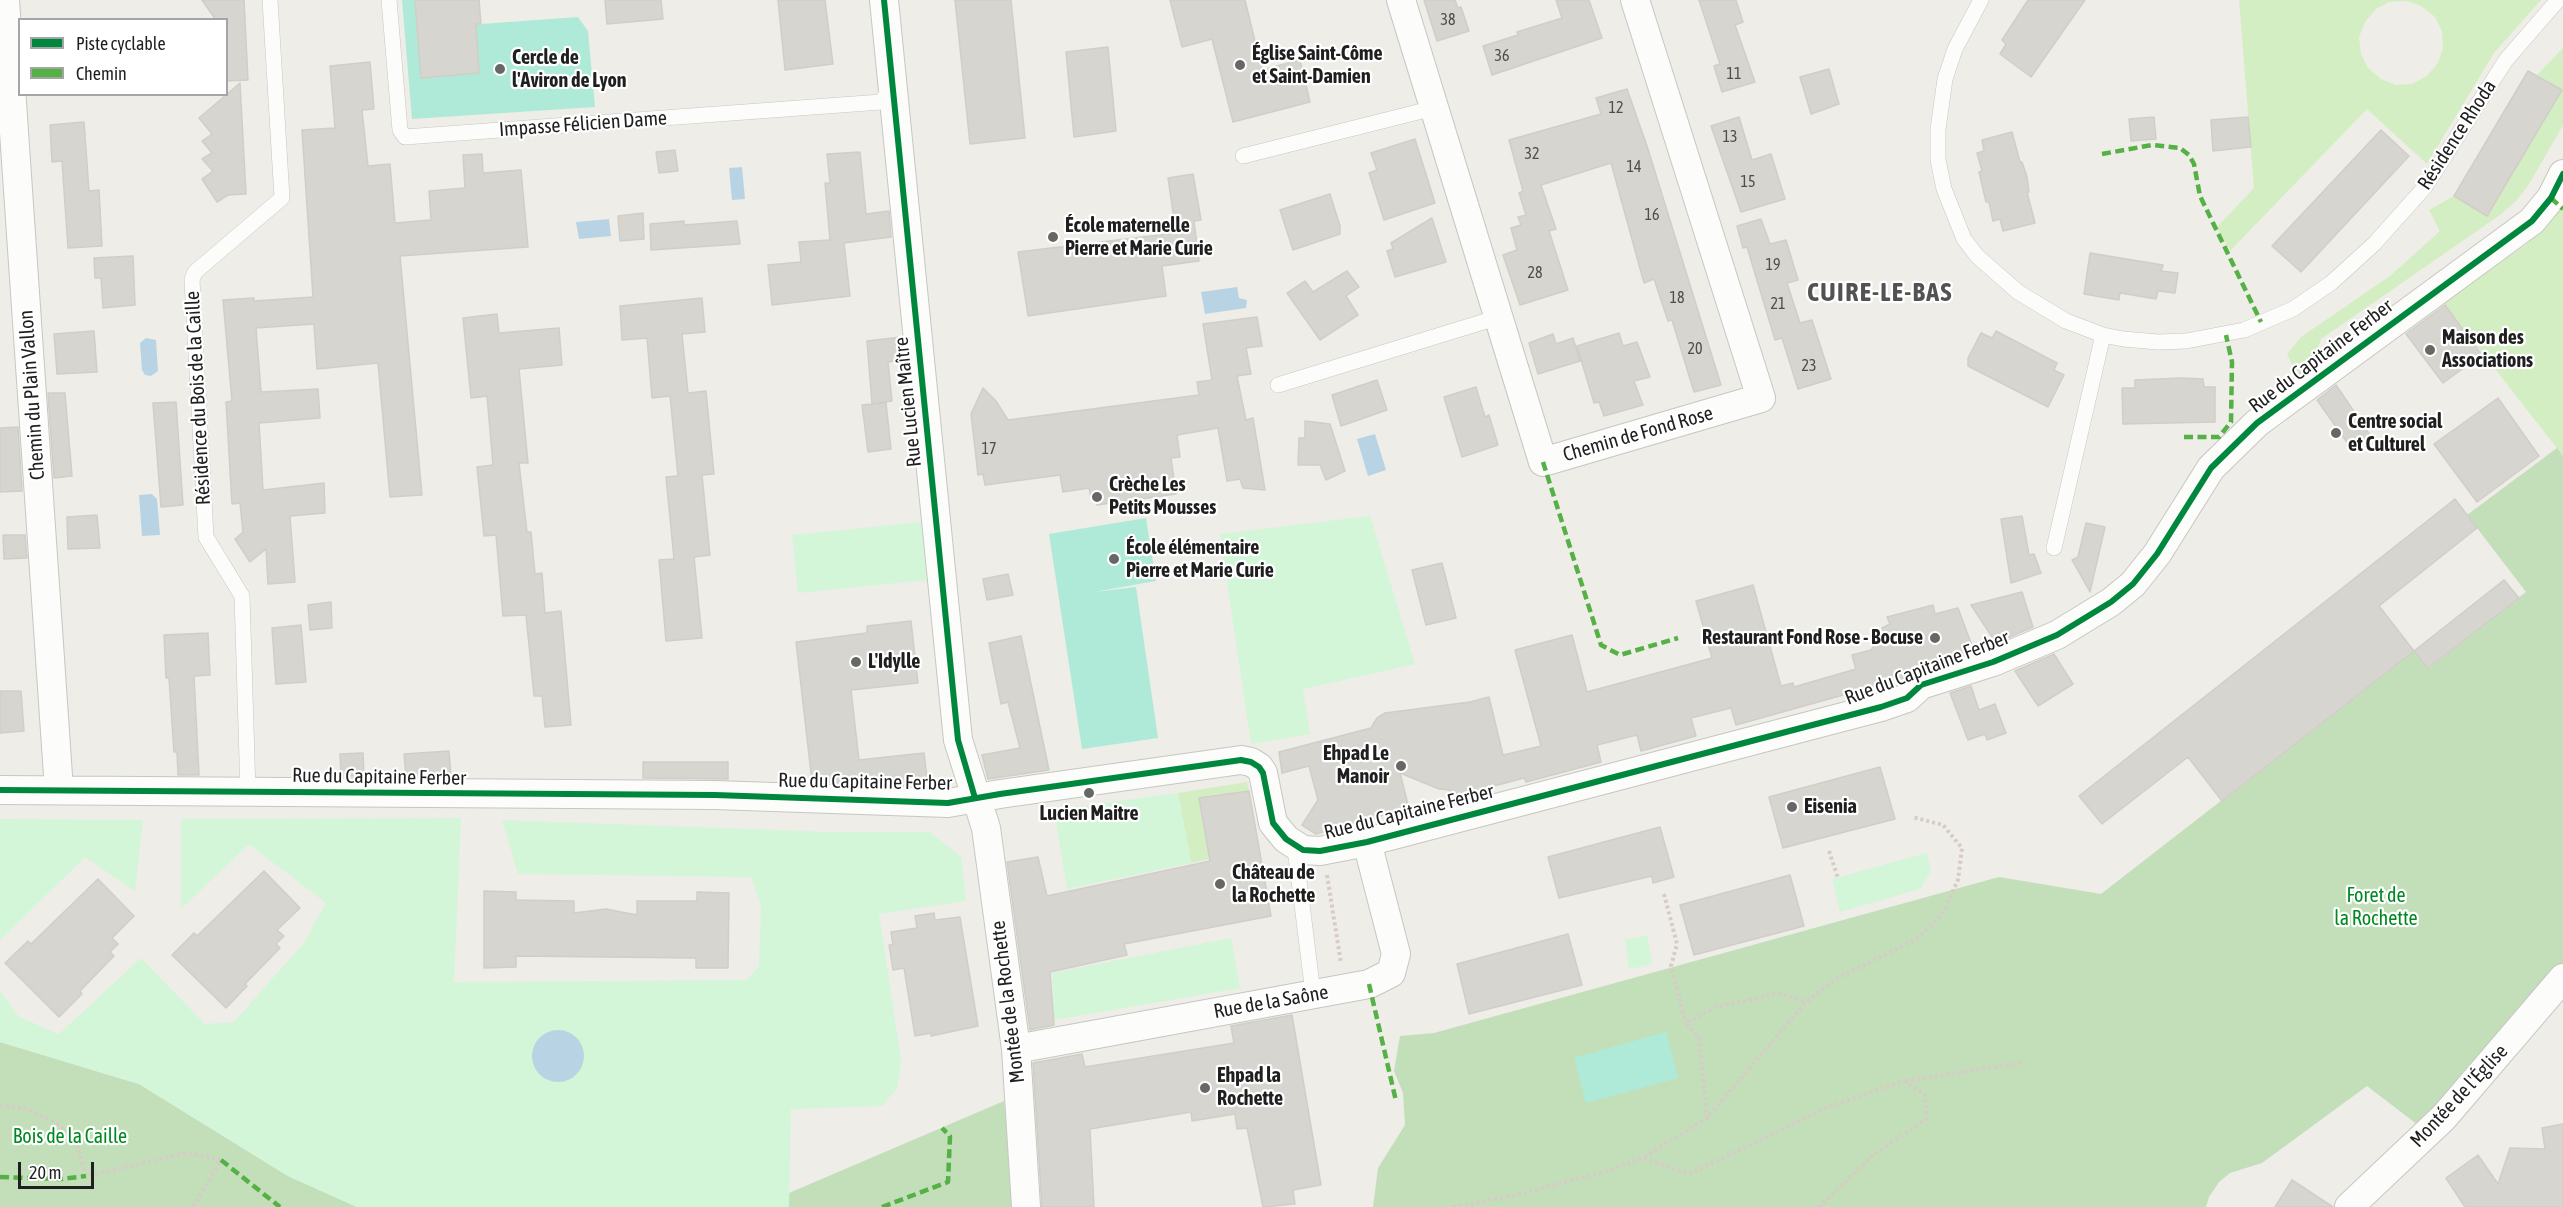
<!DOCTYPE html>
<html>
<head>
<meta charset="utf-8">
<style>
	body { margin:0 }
	#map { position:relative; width:2563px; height:1207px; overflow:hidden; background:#eeede7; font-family:"Asap Condensed",sans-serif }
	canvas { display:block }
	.legend { position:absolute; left:18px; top:18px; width:210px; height:78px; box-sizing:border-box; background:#fff; border:2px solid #a5a5a5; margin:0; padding:8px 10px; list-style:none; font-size:18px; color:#1f1f1f }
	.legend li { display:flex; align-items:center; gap:12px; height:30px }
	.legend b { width:30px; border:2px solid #a5a5a5 }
	.scale { position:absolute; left:18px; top:1162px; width:76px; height:27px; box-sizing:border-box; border:3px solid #1f1f1f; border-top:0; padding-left:8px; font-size:18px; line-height:21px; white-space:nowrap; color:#1f1f1f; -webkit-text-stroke:4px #fff; paint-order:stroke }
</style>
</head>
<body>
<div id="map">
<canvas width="2563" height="1207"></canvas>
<ul class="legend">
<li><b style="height:8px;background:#00873e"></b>Piste cyclable</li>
<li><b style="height:8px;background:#55b145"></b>Chemin</li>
</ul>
<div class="scale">20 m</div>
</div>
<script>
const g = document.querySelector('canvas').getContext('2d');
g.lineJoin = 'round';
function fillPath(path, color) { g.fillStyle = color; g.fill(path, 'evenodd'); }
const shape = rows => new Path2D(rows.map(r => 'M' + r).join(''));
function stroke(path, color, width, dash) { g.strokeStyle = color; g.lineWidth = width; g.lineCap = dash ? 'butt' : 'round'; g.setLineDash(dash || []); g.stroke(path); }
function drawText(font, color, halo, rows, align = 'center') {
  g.font = font + ' "Asap Condensed",sans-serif'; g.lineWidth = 4.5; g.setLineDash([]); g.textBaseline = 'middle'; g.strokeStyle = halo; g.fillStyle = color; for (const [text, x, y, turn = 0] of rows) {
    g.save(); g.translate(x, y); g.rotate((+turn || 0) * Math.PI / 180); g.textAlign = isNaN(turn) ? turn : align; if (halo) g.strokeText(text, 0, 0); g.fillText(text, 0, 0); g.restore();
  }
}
fillPath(shape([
	[2239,0,2541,0,2494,53,2427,164,2367,109,2230,251,2217,227,2254,188],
	[2407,1,2421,6,2435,17,2442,31,2443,48,2438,63,2427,76,2412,84,2396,85,2381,79,2368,68,2361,54,2359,37,2365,22,2376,9,2389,2],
	[2563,48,2563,125,2528,186,2515,202,2500,215,2321,339,2309,370,2298,377,2287,354,2301,337,2390,276,2440,231,2429,210,2454,196,2487,216,2562,90,2537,75],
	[2563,204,2563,456,2443,302,2526,245,2549,223],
	[1247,782,1249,791,1199,798,1209,859,1191,863,1178,793]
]), '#d4eec3');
fillPath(shape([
	[2557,448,2563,456,2563,965,2418,1125,2367,1086,2262,1163,2230,1173,2219,1182,2209,1197,2206,1207,1373,1207,1378,1168,1405,1125,1403,1093,1394,1071,1400,1036,1434,1033,1999,877,2101,894,2414,651,2429,668,2526,592,2467,515],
	[0,1042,139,1084,288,1176,357,1207,0,1207],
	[1004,1101,1014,1207,789,1207,789,1193]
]), '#c2dfba');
fillPath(shape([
	[1370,516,1415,664,1303,689,1310,734,1251,744,1220,534],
	[921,522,927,580,798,593,792,535],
	[1178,793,1191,863,1067,889,1054,810],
	[461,818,454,982,747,980,759,966,761,906,751,877,518,874,502,820,829,832,930,832,961,857,966,901,879,914,901,1060,897,1088,882,1106,791,1109,789,1207,357,1207,288,1176,139,1084,0,1042,0,991,19,1017,59,1034,141,958,205,1024,234,1022,303,944,326,903,249,844,181,909,181,819],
	[0,819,143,820,135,891,85,857,0,940],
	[1927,853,1931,871,1920,889,1840,912,1832,879],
	[1647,935,1652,964,1629,969,1625,940],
	[1231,938,1240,988,1054,1020,1052,973]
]), '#d3f6d8');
fillPath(shape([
	[402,0,479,0,481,24,578,17,588,31,595,107,412,119],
	[1146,518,1156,581,1094,592,1136,587,1158,738,1082,749,1049,534],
	[1666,1032,1678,1078,1586,1103,1574,1058]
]), '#afead9');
fillPath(shape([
	[742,167,745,199,732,200,729,168],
	[609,219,611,236,579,239,576,222],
	[1237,287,1239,298,1247,300,1246,308,1205,314,1201,292],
	[146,338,156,340,158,371,151,376,145,375,142,370,140,343],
	[1375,434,1386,470,1368,476,1357,439],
	[152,494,157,499,160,535,142,536,139,495],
	'532 1056a26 26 0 1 1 52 0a26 26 0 1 1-52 0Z'
]), '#b8d4e4');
const building = shape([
	[202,0,244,0,248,80,226,81,226,20,216,20,202,0],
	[415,0,479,0,481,24,476,24,479,73,421,78,415,0],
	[605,0,661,0,663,19,607,24,605,0],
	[778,0,825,0,833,64,785,70,778,0],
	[955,0,1011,0,1025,138,970,144,955,0],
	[1170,0,1245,0,1262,70,1300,60,1310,102,1233,122,1212,39,1182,47,1170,0],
	[1424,0,1455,0,1458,8,1461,7,1469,31,1437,41,1424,0],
	[1556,0,1589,0,1602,38,1492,75,1483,46,1518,35,1517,32,1562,18,1556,0],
	[1699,0,1736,0,1743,22,1735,25,1755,82,1722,92,1714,66,1720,64,1699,0],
	[2028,0,2085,0,2031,77,2000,54,2006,44,2002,40,2028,0],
	[1108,47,1116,131,1074,137,1066,52,1108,47],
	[370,62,374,109,362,110,368,166,390,164,395,223,431,220,429,191,465,188,463,155,482,154,483,173,521,170,528,247,400,256,422,495,390,497,378,363,317,369,314,324,256,328,261,392,318,389,320,418,259,423,263,490,324,483,325,513,290,516,295,582,268,584,266,549,250,562,235,539,243,532,240,503,232,504,226,402,232,401,223,300,254,298,254,301,313,297,302,130,335,128,330,66,370,62],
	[1829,69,1839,104,1811,114,1800,77,1829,69],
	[2528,71,2562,90,2487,216,2454,196,2528,71],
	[240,83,246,194,228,195,217,202,202,179,213,171,202,159,212,153,202,141,212,134,199,118,240,83],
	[1627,89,1647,146,1721,385,1694,392,1672,320,1668,321,1654,279,1644,283,1611,163,1541,185,1556,229,1549,231,1568,290,1520,305,1503,255,1517,250,1511,228,1521,225,1518,217,1526,215,1519,193,1523,191,1509,140,1601,114,1596,98,1627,89],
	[1739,117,1752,160,1771,154,1785,199,1741,212,1711,126,1739,117],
	[2154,117,2156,139,2131,141,2129,119,2154,117],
	[2248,117,2251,147,2213,151,2211,120,2248,117],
	[84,122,89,191,99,190,102,246,68,248,62,161,52,162,50,125,84,122],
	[2381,130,2409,156,2301,272,2272,246,2381,130],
	[2012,132,2020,162,2022,162,2027,177,2029,192,2027,192,2035,223,2003,231,2000,219,1993,221,1989,202,1986,202,1979,172,1982,171,1977,153,1984,151,1982,140,2012,132],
	[1415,139,1435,203,1384,220,1369,173,1377,170,1371,153,1415,139],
	[675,150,678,171,659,173,656,152,675,150],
	[860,152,866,214,889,211,891,237,844,243,850,296,772,305,768,265,801,262,799,242,830,240,825,183,830,183,827,154,860,152],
	[1193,174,1201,220,1194,221,1199,261,1162,266,1166,296,1028,316,1018,252,1176,233,1168,178,1193,174],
	[1330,194,1340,226,1340,234,1293,250,1280,210,1330,194],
	[643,213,644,239,620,241,618,216,643,213],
	[1432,218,1446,262,1395,277,1387,251,1393,249,1391,243,1432,218],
	[1761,219,1770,244,1786,240,1798,280,1787,283,1800,323,1812,320,1831,379,1798,389,1782,338,1775,340,1747,247,1743,248,1737,226,1761,219],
	[684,221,684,225,737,221,740,244,651,250,650,224,684,221],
	[2090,253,2163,265,2161,271,2178,273,2175,293,2158,291,2156,299,2120,293,2119,300,2084,294,2090,253],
	[133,256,135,305,103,308,101,278,95,278,94,258,133,256],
	[1347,271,1359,287,1346,296,1358,315,1320,340,1287,293,1305,281,1313,292,1347,271],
	[702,298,705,332,682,334,688,393,706,391,714,474,702,475,710,555,694,557,702,638,666,641,659,560,674,559,666,477,678,476,670,396,652,398,647,338,622,340,620,306,702,298],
	[2445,305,2482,355,2443,383,2406,334,2445,305],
	[497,314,499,333,559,328,562,365,519,369,528,463,519,463,527,532,531,532,535,574,542,573,545,613,561,611,571,725,545,727,542,696,534,696,526,615,503,616,496,535,484,536,477,467,493,465,487,396,471,398,463,318,497,314],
	[1257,317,1262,346,1246,348,1251,374,1237,376,1246,420,1253,418,1265,490,1243,488,1240,479,1227,481,1218,428,1177,435,1180,457,1171,458,1176,494,1097,505,1096,498,1091,498,1089,488,1063,492,1060,475,985,485,983,474,978,475,971,414,983,388,996,401,1008,420,1199,395,1197,382,1212,380,1203,324,1257,317],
	[94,331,97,372,57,374,54,334,94,331],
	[1996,331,2057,363,2054,370,2064,375,2048,407,1968,366,1968,358,1981,333,1992,338,1996,331],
	[1619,333,1623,346,1637,342,1650,377,1634,381,1643,405,1604,416,1599,402,1594,403,1577,346,1619,333],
	[1553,334,1556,344,1573,338,1580,361,1538,374,1529,343,1553,334],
	[901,337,903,360,888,362,892,401,872,404,867,341,901,337],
	[2181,378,2203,379,2204,387,2215,387,2215,422,2123,424,2122,388,2135,388,2135,380,2181,378],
	[1377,380,1387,410,1341,426,1332,395,1377,380],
	[2336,385,2370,435,2351,448,2317,400,2336,385],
	[1476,387,1485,417,1489,415,1498,445,1462,457,1444,397,1476,387],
	[48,393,65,393,72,476,54,478,48,393],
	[2498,398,2539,456,2477,502,2434,444,2498,398],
	[176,402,183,505,161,507,153,403,176,402],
	[886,403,891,449,868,452,862,405,886,403],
	[1305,421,1330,424,1345,471,1326,480,1320,465,1298,465,1299,438,1305,438,1305,421],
	[18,427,22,491,0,492,0,428,18,427],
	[2455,499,2477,528,2379,606,2414,651,2222,801,2188,757,2102,824,2079,796,2455,499],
	[97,515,100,548,68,549,67,517,97,515],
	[2022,516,2029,555,2034,554,2041,573,2011,583,2001,519,2022,516],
	[2086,523,2105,527,2090,592,2072,560,2078,557,2086,523],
	[3,535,25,535,27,558,4,559,3,535],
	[1442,563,1456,618,1426,625,1412,570,1442,563],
	[1008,574,1013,595,987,600,983,579,1008,574],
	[2504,580,2519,598,2428,668,2414,651,2504,580],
	[1753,585,1781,686,1793,683,1794,687,1856,669,1852,655,1871,650,1874,645,1886,642,1882,628,1890,624,1887,617,1933,605,1935,614,1958,608,1974,651,1916,669,1904,678,1736,725,1731,708,1691,718,1696,736,1641,751,1637,735,1597,745,1601,762,1526,782,1524,778,1452,797,1450,790,1439,789,1400,773,1409,808,1316,834,1302,825,1318,800,1309,766,1282,773,1279,752,1371,728,1377,718,1385,713,1470,702,1489,697,1503,755,1541,746,1515,650,1572,635,1587,692,1712,658,1696,601,1753,585],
	[2022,592,2033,627,1996,643,1971,605,2022,592],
	[331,602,332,628,310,630,308,605,331,602],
	[911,621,918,683,851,690,859,760,924,753,928,786,812,782,796,642,867,633,867,626,911,621],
	[301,625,306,682,276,684,272,628,301,625],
	[208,633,210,675,194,676,199,775,178,775,177,752,174,752,169,678,166,678,164,635,208,633],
	[1021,636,1049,770,988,779,982,755,1020,748,1008,702,1001,704,989,643,1021,636],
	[2054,654,2073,684,2038,706,2015,671,2054,654],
	[1971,686,1979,710,1995,704,2006,733,1987,740,1985,734,1968,740,1950,693,1971,686],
	[0,691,21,691,24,731,0,733,0,691],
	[449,751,451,777,406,776,404,754,449,751],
	[363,753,364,776,341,776,340,754,363,753],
	[643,762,728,762,728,779,643,778,643,762],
	[1880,767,1895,819,1783,848,1769,797,1880,767],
	[1249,791,1271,916,1124,944,1127,955,1050,972,1054,1025,1030,1030,1007,862,1038,857,1047,896,1210,861,1199,798,1249,791],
	[1660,827,1674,877,1653,883,1652,876,1559,898,1548,857,1660,827],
	[264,871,300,908,277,930,284,936,276,944,280,948,245,984,247,986,226,1008,172,955,194,933,197,936,264,871],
	[1790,875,1804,926,1694,955,1680,905,1790,875],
	[98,879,134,916,112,938,118,944,110,952,114,956,80,991,82,994,59,1017,5,963,28,941,31,944,98,879],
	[484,891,516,892,516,900,574,901,574,913,606,909,637,915,637,901,697,901,697,892,729,893,728,968,696,968,696,958,516,956,516,967,484,968,484,891],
	[934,913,935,920,960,917,978,1026,931,1036,931,1033,915,1036,904,968,893,970,889,945,893,945,891,932,917,928,915,916,934,913],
	[1568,934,1582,985,1469,1014,1457,964,1568,934],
	[1292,1015,1321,1185,1293,1190,1295,1204,1263,1207,1247,1128,1237,1129,1235,1114,1192,1121,1191,1112,1090,1129,1094,1207,1042,1207,1033,1063,1082,1054,1085,1067,1234,1043,1231,1026,1292,1015],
	[2563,1124,2563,1207,2465,1207,2446,1178,2478,1155,2498,1184,2510,1148,2545,1149,2542,1128,2563,1124],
	[2292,1180,2333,1207,2275,1207,2292,1180]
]);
fillPath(building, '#d7d5cf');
stroke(building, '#d1cec8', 1.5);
const lane = shape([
	[389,0,400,130,405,137,881,102,892,86],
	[1981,0,1955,49,1945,79,1938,129,1938,160,1944,189,1964,239,1977,256,2018,292,2066,321,2103,335,2123,339,2158,342,2186,341,2244,330,2293,309,2331,283,2374,244,2425,187,2506,60,2558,0],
	[1243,156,1434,108],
	[1278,385,1499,317],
	[2054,548,2103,335],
	[248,792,242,596,206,537,192,280,195,272,282,198,270,0],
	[1299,847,1296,856,1313,993]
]);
const street = shape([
	[5,0,59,790],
	[884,0,958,740,986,828,989,850,1016,1049,1026,1207],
	[1401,0,1543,462,1761,398,1635,0],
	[0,790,715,795,948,803,1000,794,1241,760,1251,762,1259,767,1263,773,1273,823,1286,839,1303,850,1320,851,1367,842,1881,707,1907,698,1921,685,1993,662,2057,635,2111,602,2133,584,2157,554,2211,468,2257,423,2532,221,2551,198,2563,174],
	[1016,1049,1369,984,1391,973,1396,954,1367,842],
	[2349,1207,2444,1117,2563,978]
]);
stroke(lane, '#c6c6c3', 16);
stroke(street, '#c6c6c3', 30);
stroke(shape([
	[1829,851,1838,878],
	[1327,875,1341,963],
	[1664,894,1677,944,1671,966,1686,1023],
	[1905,1081,2021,1063],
	[0,1105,28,1109,56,1123,76,1142,86,1176,187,1153,221,1160,193,1207],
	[1707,1118,1699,1038,1686,1023,1716,1007,1779,993,1806,1002],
	[1644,1158,1689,1174,1828,1107,1904,1081,1925,1095,1926,1119,1873,1155,1819,1207],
	[1453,1207,1517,1195,1607,1171,1644,1157,1707,1118,1806,1002,1836,979,1915,940,1942,915,1958,880,1962,848,1943,825,1912,817]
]), '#d7cbc6', 4, [3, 3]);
stroke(lane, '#fcfcfb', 15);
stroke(street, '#fcfcfb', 28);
stroke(shape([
	[2102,154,2152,145,2180,148,2189,155,2194,164,2200,196,2261,322],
	[2551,198,2563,209],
	[2184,437,2219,437,2231,422,2232,362,2226,335],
	[1543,462,1601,645,1620,655,1678,638],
	[1369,984,1396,1101],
	[221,1160,280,1207],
	[0,1177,61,1179,86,1176],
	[882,1207,948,1182,950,1136,942,1128]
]), '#55b145', 4.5, [9, 4.5]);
stroke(shape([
	[884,0,958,740,975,798],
	[0,790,715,795,948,803,1000,794,1241,760,1251,762,1259,767,1263,773,1273,823,1286,839,1303,850,1320,851,1367,842,1881,707,1907,698,1921,685,1993,662,2057,635,2111,602,2133,584,2157,554,2211,468,2257,423,2532,221,2551,198,2563,174]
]), '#00873e', 6);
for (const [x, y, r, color] of [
	[1240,65,6,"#676765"],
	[500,69,6,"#676765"],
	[1053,237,6,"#676765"],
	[2430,350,6,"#676765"],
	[2336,433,6,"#676765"],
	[1097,497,6,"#676765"],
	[1114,559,6,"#676765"],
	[1935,638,6,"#676765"],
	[856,662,6,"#676765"],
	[1401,766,6,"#676765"],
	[1089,793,6,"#676765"],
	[1792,807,6,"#676765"],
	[1220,884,6,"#676765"],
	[1205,1088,6,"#676765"]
]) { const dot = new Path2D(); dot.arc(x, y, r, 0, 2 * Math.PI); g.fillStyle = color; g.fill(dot); stroke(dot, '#fff', 2); }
drawText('16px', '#4e4e4c', null, [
	["38",1448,20],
	["36",1502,56],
	["11",1734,74],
	["12",1616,108],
	["13",1730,137],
	["32",1532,154],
	["14",1634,167],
	["15",1748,182],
	["16",1652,215],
	["19",1773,265],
	["28",1535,273],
	["18",1677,298],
	["21",1778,304],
	["20",1695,349],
	["23",1809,366],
	["17",989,449]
]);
drawText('bold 20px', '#1f1f1f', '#fff', [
	["Église Saint-Côme",1252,54],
	["et Saint-Damien",1252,77],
	["Cercle de",512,58],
	["l'Aviron de Lyon",512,81],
	["École maternelle",1065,226],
	["Pierre et Marie Curie",1065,249],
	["Maison des",2442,338],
	["Associations",2442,361],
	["Centre social",2348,422],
	["et Culturel",2348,445],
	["Crèche Les",1109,485],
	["Petits Mousses",1109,508],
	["École élémentaire",1126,548],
	["Pierre et Marie Curie",1126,571],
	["Restaurant Fond Rose - Bocuse",1923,638,"right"],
	["L'Idylle",868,662],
	["Ehpad Le",1389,754,"right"],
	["Manoir",1389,777,"right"],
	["Eisenia",1804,807],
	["Lucien Maitre",1089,814,"center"],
	["Château de",1232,873],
	["la Rochette",1232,896],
	["Ehpad la",1217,1076],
	["Rochette",1217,1099]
], 'left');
drawText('20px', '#1f1f1f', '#fff', [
	["Impasse Félicien Dame",583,124,-4],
	["Résidence Rhoda",2457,135,-57],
	["Rue du Capitaine Ferber",2321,356,-37],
	["Chemin du Plain Vallon",32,395,-94],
	["Résidence du Bois de la Caille",198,398,-93],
	["Rue Lucien Maître",908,402,-96],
	["Chemin de Fond Rose",1638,434,-16],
	["Rue du Capitaine Ferber",1927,668,-21],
	["Rue du Capitaine Ferber",379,777,1],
	["Rue du Capitaine Ferber",865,782,1],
	["Rue du Capitaine Ferber",1409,812,-14],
	["Montée de la Rochette",1008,1002,-97],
	["Rue de la Saône",1271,1002,-10],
	["Montée de l'Église",2459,1096,-47]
]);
drawText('20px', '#018920', '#fff', [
	["Foret de",2376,896],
	["la Rochette",2376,919],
	["Bois de la Caille",70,1137]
]);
g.letterSpacing = '1.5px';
drawText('bold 26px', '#525252', '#fff', [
	["CUIRE-LE-BAS",1880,293]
]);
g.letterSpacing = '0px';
</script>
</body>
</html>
